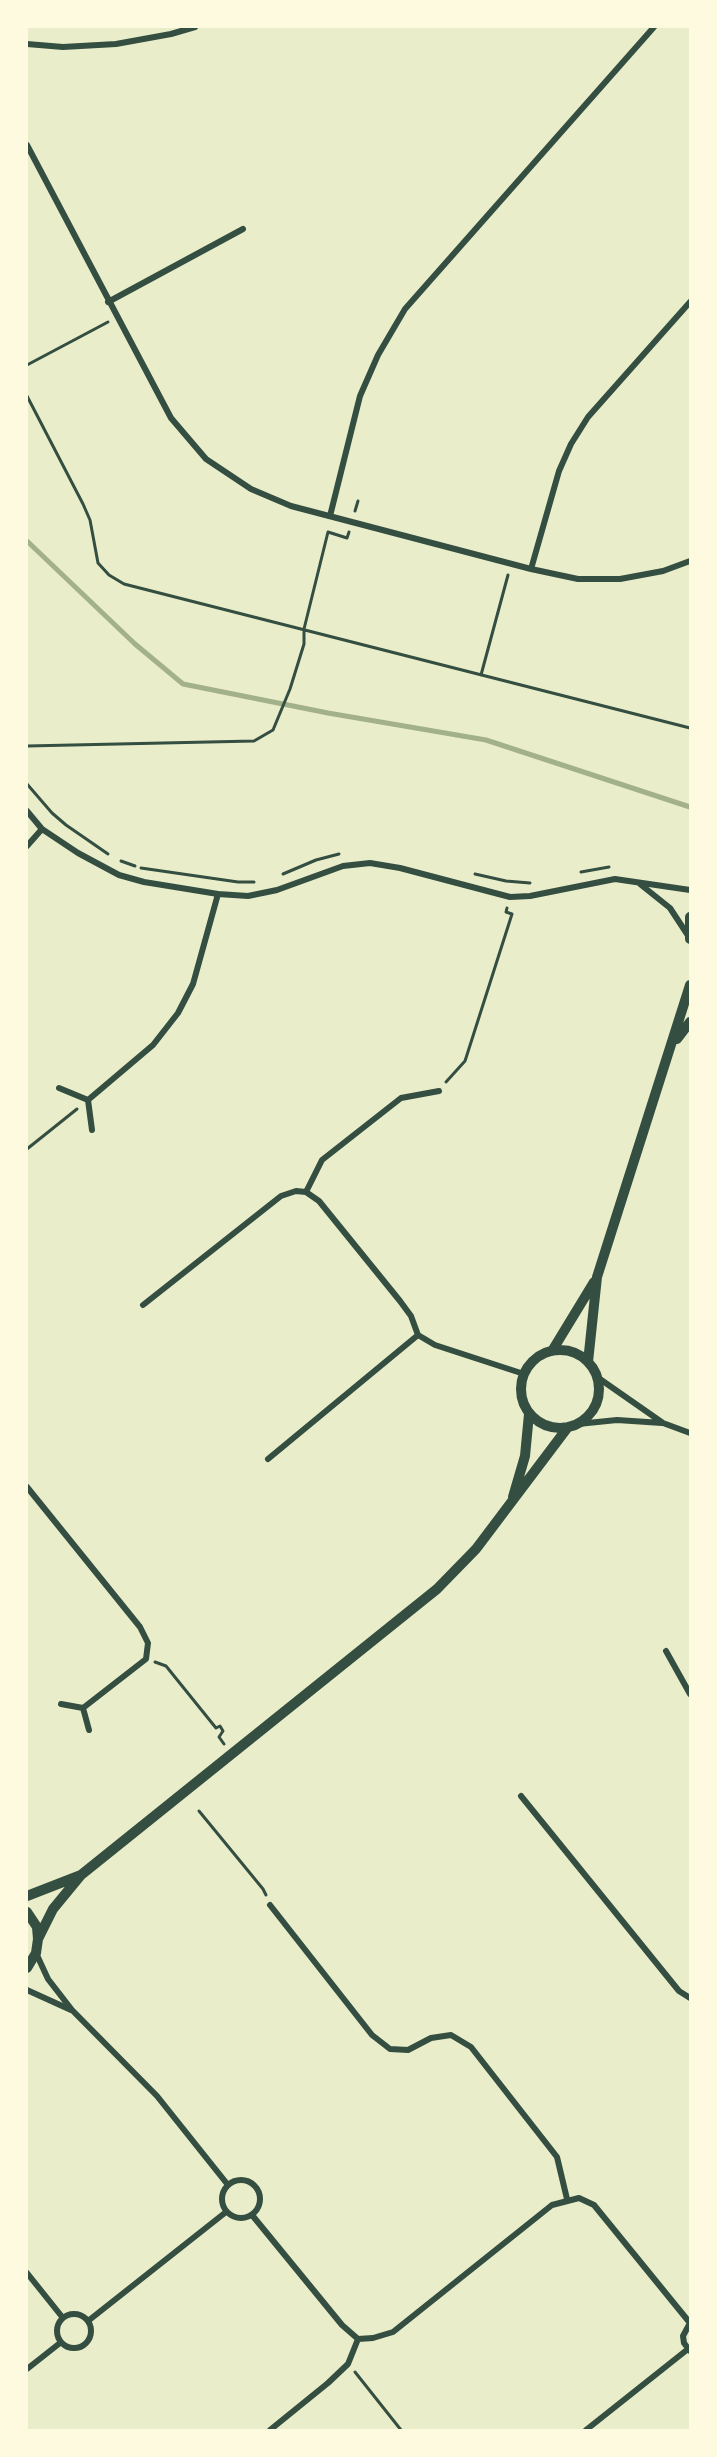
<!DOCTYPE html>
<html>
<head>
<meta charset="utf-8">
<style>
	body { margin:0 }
	#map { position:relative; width:717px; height:2457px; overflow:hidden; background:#e9edc9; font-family:Spectral,serif }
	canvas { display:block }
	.frame { position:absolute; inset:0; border:28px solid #fefae0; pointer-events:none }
</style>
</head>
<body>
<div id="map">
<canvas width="717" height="2457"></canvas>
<div class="frame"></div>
</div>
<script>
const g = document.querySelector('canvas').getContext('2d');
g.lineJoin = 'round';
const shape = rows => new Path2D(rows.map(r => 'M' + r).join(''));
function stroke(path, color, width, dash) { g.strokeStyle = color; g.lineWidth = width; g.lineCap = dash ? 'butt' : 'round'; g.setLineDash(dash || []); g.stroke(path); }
stroke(shape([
	[27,541,135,644,183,684,328,713,486,740,690,807]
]), '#a3b18a', 5);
stroke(shape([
	[27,365,108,322],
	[27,396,83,504,90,520,98,563,109,575,124,584,690,728],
	[355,511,358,501],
	[481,675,508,575],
	[27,746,254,741,273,730,290,689,304,644,304,629,328,532,347,538,349,532],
	[27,784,52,813,66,825,108,854],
	[121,861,135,866],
	[141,868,238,882,254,882],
	[581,872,609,867],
	[283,874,316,860,339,854],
	[475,874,506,881,530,883],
	[446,1082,465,1061,512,914,506,912,507,908],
	[27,1149,77,1109],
	[155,1662,166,1666,216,1728,220,1726,223,1731,219,1737,224,1744],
	[199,1811,263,1889,266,1895],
	[355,2372,401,2430]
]), '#344e41', 3);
stroke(shape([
	[27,44,63,47,116,44,171,34,195,27],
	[27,145,171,418,206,459,251,489,291,506,531,569,578,579,620,579,663,571,690,561],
	[108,302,243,229],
	[330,516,360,396,378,355,405,309,654,27],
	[531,569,559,471,571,444,588,417,690,302],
	[27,811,42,829,78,853,119,875,144,882,218,894,248,896,277,890,343,866,370,863,400,868,510,897,530,896,615,879,690,890],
	[27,846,42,829],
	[640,884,670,908,689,937],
	[59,1088,88,1100,92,1130],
	[88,1100,153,1045,178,1013,193,984,218,894],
	[306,1192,322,1160,401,1098,439,1091],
	[143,1305,281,1196,296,1191,306,1192,319,1201,400,1301,411,1316,418,1335,435,1345,524,1374],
	[597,1377,663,1423,690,1433],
	[578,1424,617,1420,662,1423],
	[268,1459,418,1335],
	[27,1487,140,1627,148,1643,146,1659,83,1708],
	[666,1651,690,1694],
	[61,1704,83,1708,89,1730],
	[521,1796,679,1991,690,1998],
	[270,1905,372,2035,390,2049,408,2050,431,2038,451,2035,471,2047,557,2157,567,2199],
	[36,1953,48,1979,72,2010,157,2096,228,2185],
	[27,1990,71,2010],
	'222 2199a19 19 0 1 1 38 0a19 19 0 1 1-38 0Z',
	[252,2215,342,2325,358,2339,373,2338,393,2332,552,2205,579,2198,594,2205,690,2323],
	[27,2273,63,2318],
	'57 2331a17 17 0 1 1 34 0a17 17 0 1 1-34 0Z',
	[88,2321,226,2212],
	[690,2351,684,2343,683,2336,690,2323],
	[27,2369,60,2343],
	[270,2430,328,2383,348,2364,358,2339],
	[586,2430,688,2349]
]), '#344e41', 6);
stroke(shape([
	[690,917,690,939],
	[677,1039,690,1022],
	'521 1389a39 39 0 1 1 78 0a39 39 0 1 1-78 0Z',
	[552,1351,594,1282],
	[588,1362,597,1277,690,985],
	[513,1497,525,1456,529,1414],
	[27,1896,81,1875],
	[27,1912,37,1927,38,1939,36,1953,27,1968],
	[38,1939,53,1909,81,1875,437,1589,476,1549,568,1427]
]), '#344e41', 10);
</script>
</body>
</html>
